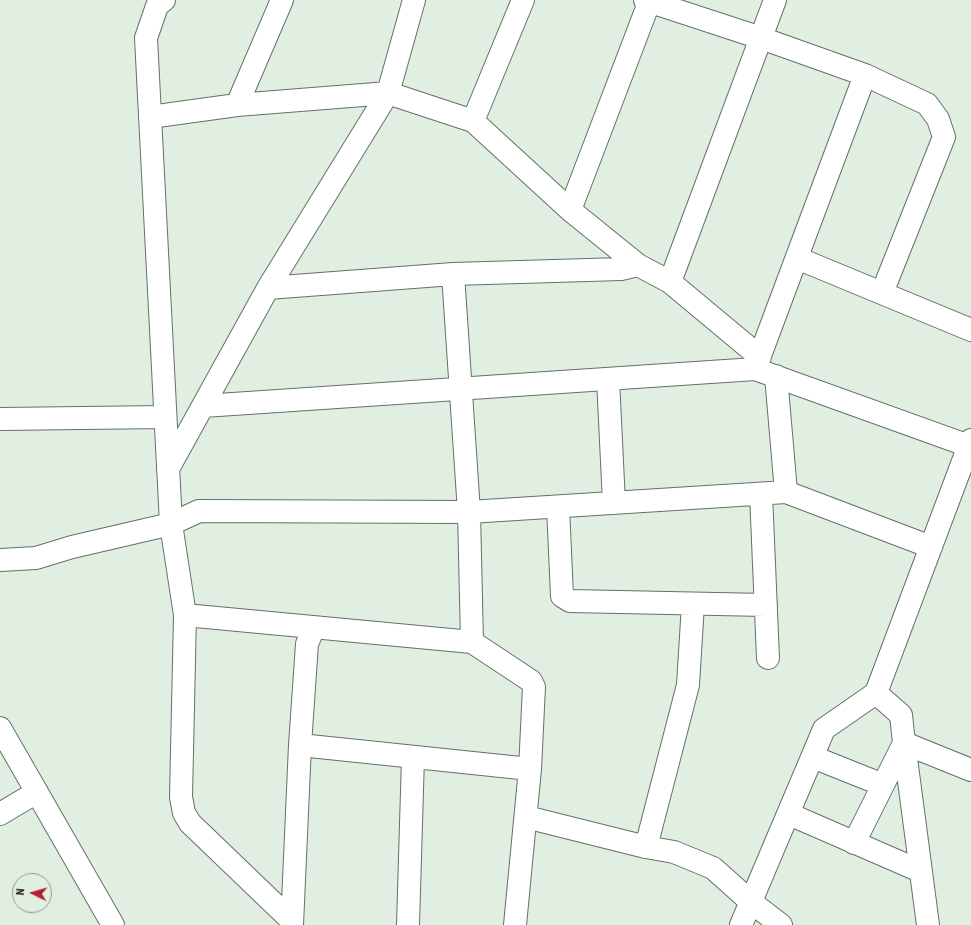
<!DOCTYPE html>
<html>
<head>
<meta charset="utf-8">
<style>
	body { margin:0 }
	#map { position:relative; width:971px; height:925px; overflow:hidden; background:#e1efe2; font-family:"Roboto Condensed",sans-serif }
	canvas { display:block }
	.north { position:absolute; left:12px; top:873px; width:40px; height:40px; box-sizing:border-box; background:#e1efe2; border:1px solid #909b91; border-radius:50%; rotate:275deg; font-size:11px; font-weight:700; line-height:16px; text-align:center; color:#171c18 }
	.north::after { content:''; display:block; margin:auto; width:14px; height:18px; background:#b32130; clip-path:polygon(50% 0,100% 100%,50% 72%,0 100%) }
</style>
</head>
<body>
<div id="map">
<canvas width="971" height="925"></canvas>
<div class="north">N</div>
</div>
<script>
const g = document.querySelector('canvas').getContext('2d');
g.lineJoin = 'round';
const shape = rows => new Path2D(rows.map(r => 'M' + r).join(''));
function stroke(path, color, width, dash) { g.strokeStyle = color; g.lineWidth = width; g.lineCap = dash ? 'butt' : 'round'; g.setLineDash(dash || []); g.stroke(path); }
const minor = shape([
	[164,0,157,6,146,38,171,524,185,615,472,642],
	[645,0,761,38,865,75,927,104,938,119,944,137,882,293],
	[237,105,282,0],
	[150,117,237,105,388,93,473,121,570,210,638,265],
	[473,121,523,0],
	[570,210,650,0],
	[797,258,971,330],
	[453,274,469,512,472,642,531,681,534,687,530,769,515,925],
	[670,282,775,0],
	[268,288,453,274,621,269,638,265,670,282,760,357],
	[755,369,865,75],
	[776,376,786,492],
	[608,379,614,503],
	[203,406,755,369,969,446],
	[0,419,165,417],
	[168,469,268,288,388,93,414,0],
	[761,494,768,658],
	[558,507,562,596,570,601,766,605],
	[0,560,36,558,72,547,171,524,199,511,469,512,786,492,931,547],
	[185,615,181,797,184,813,190,823,292,921],
	[876,693,901,715,904,743,971,770],
	[0,728,113,925],
	[904,743,928,925],
	[300,745,530,769],
	[813,757,883,785],
	[0,814,37,792],
	[789,814,920,871],
	[526,817,646,847,674,852,713,868,751,902,781,925],
	[854,843,904,743],
	[646,847,688,685,693,604],
	[292,925,300,745,307,644,314,627],
	[408,925,413,757],
	[741,925,824,729,876,693,971,440]
]);
stroke(minor, '#647165', 24);
stroke(minor, '#fff', 22);
</script>
</body>
</html>
